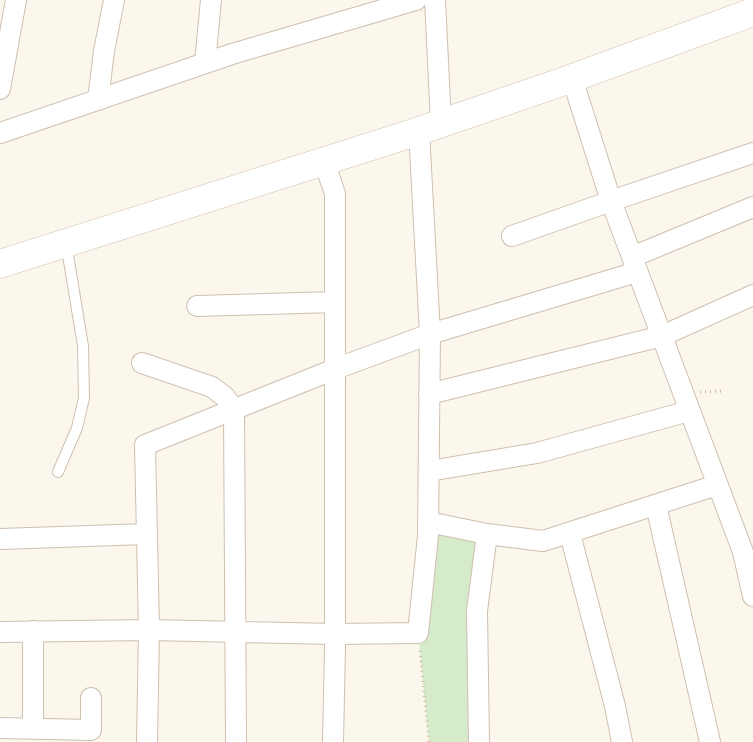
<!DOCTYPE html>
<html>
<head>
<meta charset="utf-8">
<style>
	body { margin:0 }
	canvas { display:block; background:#fcf7ec }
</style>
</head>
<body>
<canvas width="753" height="742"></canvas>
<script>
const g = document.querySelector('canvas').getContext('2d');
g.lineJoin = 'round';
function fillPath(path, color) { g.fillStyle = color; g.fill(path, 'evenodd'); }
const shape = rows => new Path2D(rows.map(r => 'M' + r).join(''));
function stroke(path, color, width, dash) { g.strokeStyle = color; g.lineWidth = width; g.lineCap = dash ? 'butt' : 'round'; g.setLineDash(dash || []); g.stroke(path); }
fillPath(shape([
	[428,522,487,534,479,742,429,742,418,633]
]), '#d6ebca');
const lane = shape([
	[58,472,77,428,84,398,83,346,68,255]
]);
const street = shape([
	[435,0,441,123],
	[205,63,211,0],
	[572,78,611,201,743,552,753,596],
	[0,89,16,0],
	[98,100,104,51,114,0],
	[419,131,430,334,428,536,418,633,335,634,149,630,145,445,335,369,430,334,637,272],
	[0,133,232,54,416,0],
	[329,176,335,194,335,646,333,742],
	[512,236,611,201,753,153],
	[632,257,753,207],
	[197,306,335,302],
	[142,363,212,387,225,397,234,409,236,742],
	[429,394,662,336,753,295],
	[429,471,537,453,689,411],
	[656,505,710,742],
	[428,522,487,534,543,541,717,485],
	[570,534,615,706,622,742],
	[0,539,147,534],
	[33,631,33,728],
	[0,632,149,630,147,742],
	[0,728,91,730,91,698],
	[479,742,477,611,487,534]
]);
const secondary = shape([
	[0,264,413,133,556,84,753,12]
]);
stroke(lane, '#cfbfb0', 12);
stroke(street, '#cfbfb0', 22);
stroke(secondary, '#d2c0af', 29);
stroke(shape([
	[700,392,725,391],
	[420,651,429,742]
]), '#d7bba6', 3, [1, 4]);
stroke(lane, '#fff', 10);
stroke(street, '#fff', 20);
stroke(secondary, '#fff', 28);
</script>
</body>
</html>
